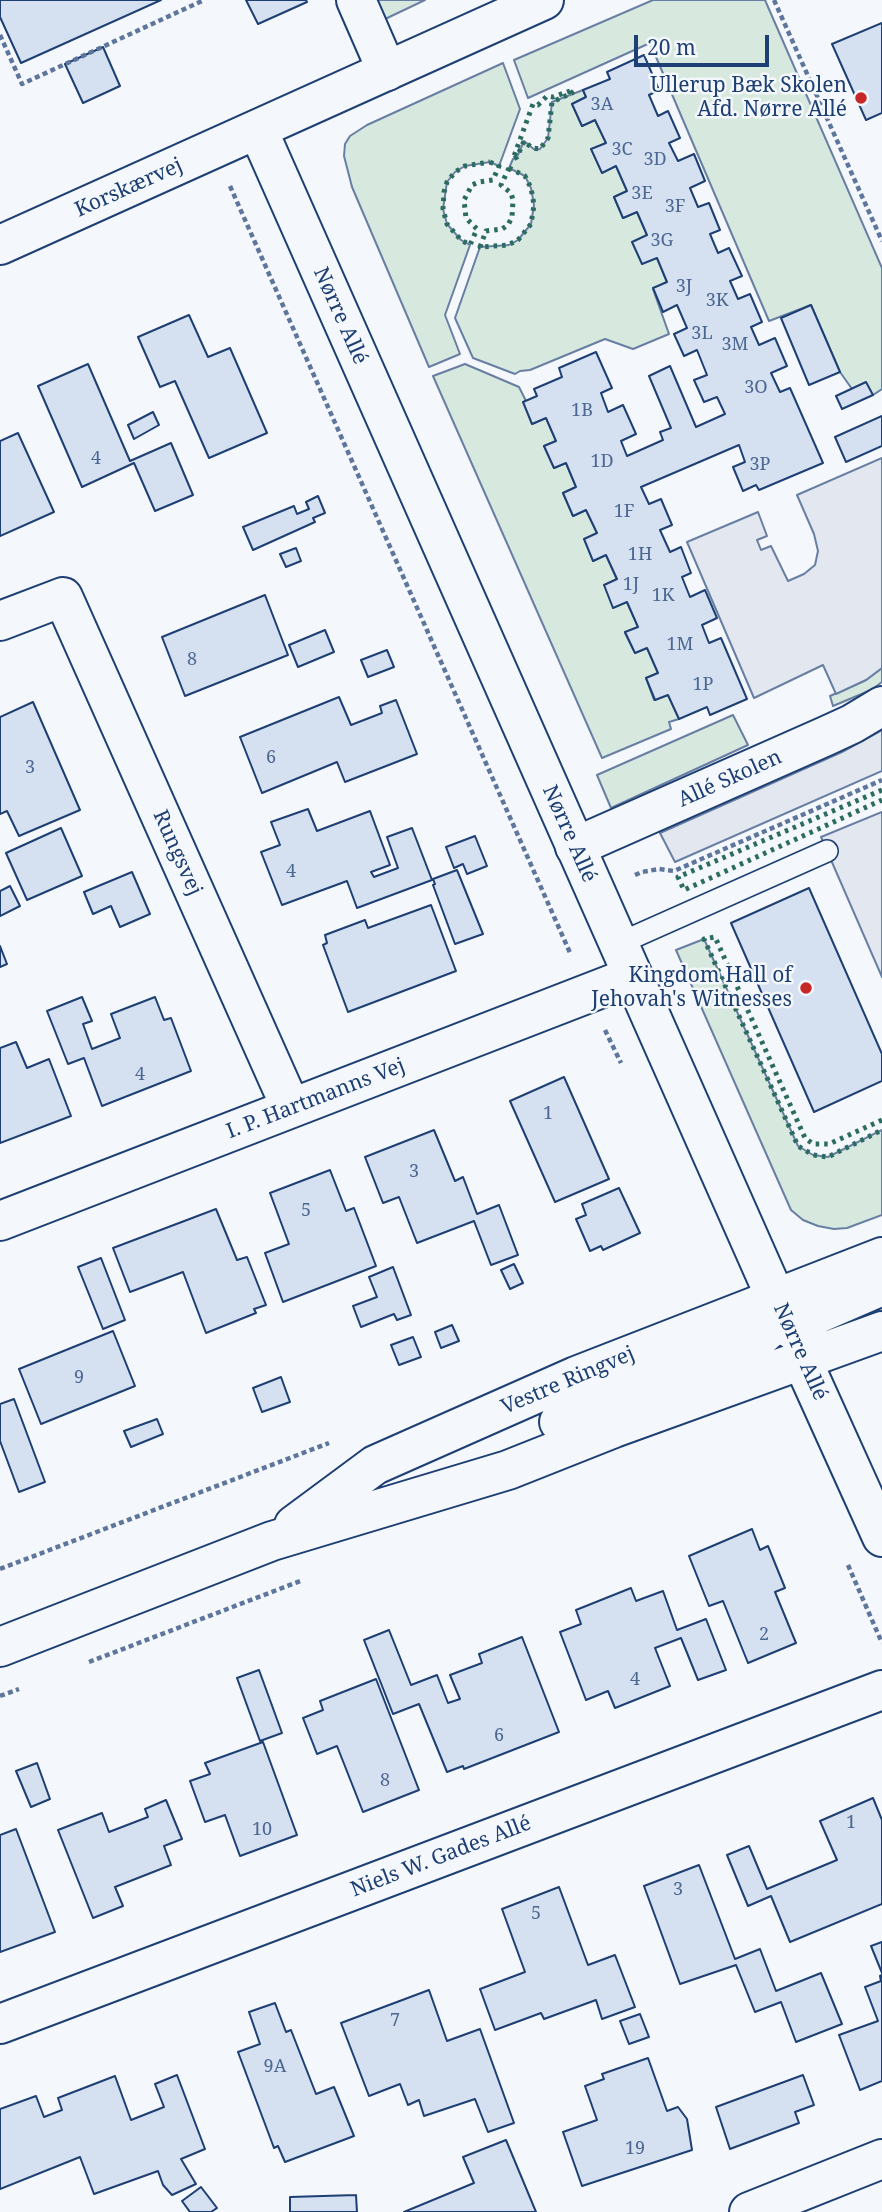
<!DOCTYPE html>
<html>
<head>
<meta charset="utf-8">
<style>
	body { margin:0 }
	#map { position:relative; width:882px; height:2212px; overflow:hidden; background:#f4f7fb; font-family:"Noto Serif",serif }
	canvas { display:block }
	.scale { position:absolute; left:634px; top:35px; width:135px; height:32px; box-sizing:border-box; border:4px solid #1d3f73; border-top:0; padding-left:9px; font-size:21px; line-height:24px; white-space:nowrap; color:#1d3f73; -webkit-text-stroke:5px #f4f7fb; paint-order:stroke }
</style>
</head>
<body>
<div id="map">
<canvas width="882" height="2212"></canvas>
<div class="scale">20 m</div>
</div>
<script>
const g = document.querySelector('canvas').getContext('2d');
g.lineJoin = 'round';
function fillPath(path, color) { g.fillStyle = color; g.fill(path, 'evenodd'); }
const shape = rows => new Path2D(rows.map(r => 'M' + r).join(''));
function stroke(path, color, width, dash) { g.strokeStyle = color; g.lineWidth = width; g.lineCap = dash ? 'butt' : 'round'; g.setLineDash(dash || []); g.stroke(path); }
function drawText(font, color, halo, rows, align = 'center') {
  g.font = font + ' "Noto Serif",serif'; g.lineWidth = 5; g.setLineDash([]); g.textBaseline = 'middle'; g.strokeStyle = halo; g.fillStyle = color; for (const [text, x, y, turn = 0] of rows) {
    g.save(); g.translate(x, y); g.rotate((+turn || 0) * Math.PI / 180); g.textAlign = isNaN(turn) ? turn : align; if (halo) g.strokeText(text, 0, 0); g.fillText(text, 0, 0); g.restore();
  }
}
const green = shape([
	[374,0,425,0,383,20,374,0],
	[653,0,765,0,882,268,882,389,873,395,852,389,840,372,811,305,769,321,650,43,528,98,514,60,653,0],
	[503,63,520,109,499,166,490,162,465,166,455,172,447,182,443,209,447,224,461,240,470,245,445,315,460,354,429,367,352,187,344,156,345,144,350,136,367,125,503,63],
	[583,90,586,97,572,104,582,126,595,120,606,143,592,150,602,172,616,166,627,191,614,197,623,218,637,212,657,258,667,282,653,289,669,334,633,349,605,339,530,370,520,371,515,374,473,358,455,318,480,247,509,245,518,240,531,224,534,205,531,188,525,176,509,168,513,159,517,157,524,141,535,150,540,149,548,138,552,102,583,90],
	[465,364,519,387,526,401,524,402,532,424,546,418,556,441,544,446,554,468,566,463,576,487,563,493,573,516,586,510,597,533,593,561,606,555,638,627,625,633,635,653,647,648,658,673,646,678,654,700,668,695,679,719,669,722,671,729,602,758,433,376,465,364],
	[882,668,882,682,871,690,833,706,830,696,866,680,882,668],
	[733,715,748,745,611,808,597,775,733,715],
	[704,939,798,1146,813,1155,828,1157,882,1130,882,1215,847,1228,834,1229,818,1226,803,1220,791,1210,676,950,704,939]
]);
fillPath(green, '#d7e8df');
stroke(green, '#687fa3', 2);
const parking = shape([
	[882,458,882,668,866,680,836,694,823,665,754,698,687,542,758,512,767,536,757,540,761,550,771,546,788,581,804,574,815,565,818,551,814,534,797,495,882,458],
	[882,730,882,771,675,862,660,833,842,752,882,730],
	[882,812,882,977,821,837,882,812]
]);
fillPath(parking, '#e3e8f0');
stroke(parking, '#687fa3', 2);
const building = shape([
	[0,0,161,0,21,63,0,17,0,0],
	[246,0,306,0,307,2,258,24,246,0],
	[882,23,882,113,866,120,832,44,882,23],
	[103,47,120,86,83,103,65,64,103,47],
	[644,55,659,90,649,95,658,116,668,111,680,138,669,143,678,161,694,154,705,181,690,188,698,207,709,203,720,230,710,234,718,253,729,248,742,276,730,281,738,299,750,294,762,322,751,327,759,345,775,338,787,366,771,373,780,392,790,388,823,463,759,490,756,485,743,491,733,467,745,462,739,445,641,487,649,504,661,499,672,525,660,530,670,552,681,547,691,573,682,577,690,597,705,590,717,618,702,625,709,643,721,638,747,699,710,715,707,707,679,719,668,695,655,700,646,678,658,673,647,648,635,653,625,632,638,627,627,602,613,608,604,585,617,579,606,555,593,561,584,539,597,533,586,510,573,516,563,493,576,487,566,463,554,468,544,446,556,441,546,418,532,424,523,402,537,396,534,389,562,377,559,368,596,352,612,388,601,393,608,412,623,405,636,434,621,441,627,456,663,440,660,432,671,428,649,376,670,366,696,427,725,414,717,397,704,402,694,380,707,375,697,350,684,356,674,334,687,328,677,305,663,312,653,288,667,282,657,258,642,264,632,242,647,235,637,212,623,218,614,197,627,191,616,166,602,173,591,149,606,143,595,120,582,126,572,104,586,97,583,90,610,79,607,72,644,55],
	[811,305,840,372,809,385,781,318,811,305],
	[189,315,208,357,230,348,267,433,209,458,175,381,160,387,138,337,189,315],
	[88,364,130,461,171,443,193,495,155,511,134,463,82,487,38,386,88,364],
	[866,382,873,395,842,409,836,396,866,382],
	[153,412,159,425,134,439,128,425,153,412],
	[882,416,882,446,846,462,835,437,882,416],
	[18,433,54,512,0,536,0,441,18,433],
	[318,496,325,513,313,518,315,522,253,550,243,527,294,506,297,514,309,509,306,502,318,496],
	[296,548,301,561,286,567,280,554,296,548],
	[265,595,288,655,185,696,162,637,265,595],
	[325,630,334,652,298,667,289,645,325,630],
	[387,650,394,667,368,677,361,660,387,650],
	[339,697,351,725,382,713,380,706,396,700,417,754,345,782,337,762,262,793,240,737,339,697],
	[33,702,80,810,19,836,7,811,0,814,0,717,33,702],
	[308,809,317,831,370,811,390,865,371,872,374,877,398,868,387,837,412,828,432,880,357,908,347,881,282,905,261,852,280,845,271,822,308,809],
	[61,828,82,876,27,900,6,853,61,828],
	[475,836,487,866,467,874,463,864,454,868,446,847,475,836],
	[457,870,483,934,455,944,433,885,435,884,433,879,457,870],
	[132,872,150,914,120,927,111,906,93,914,84,892,132,872],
	[10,886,20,906,0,916,0,891,10,886],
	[809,888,882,1054,882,1081,814,1112,731,923,809,888],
	[431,905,456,971,348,1012,323,945,327,943,325,935,365,920,368,928,431,905],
	[0,946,7,964,0,967,0,946],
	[82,997,92,1021,83,1024,92,1049,120,1038,111,1014,155,997,164,1020,171,1018,191,1071,102,1106,84,1058,68,1064,47,1011,82,997],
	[16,1042,27,1068,49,1059,71,1116,0,1143,0,1048,16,1042],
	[564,1077,609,1179,555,1202,510,1101,564,1077],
	[434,1130,455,1181,463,1177,477,1214,499,1205,518,1255,491,1265,474,1221,417,1243,399,1197,383,1203,365,1157,434,1130],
	[330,1170,346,1211,354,1208,376,1266,283,1302,265,1253,289,1244,270,1193,330,1170],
	[619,1188,640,1233,603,1250,601,1246,590,1251,576,1219,586,1215,582,1204,619,1188],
	[216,1209,237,1260,247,1257,266,1305,254,1309,256,1313,206,1333,183,1272,130,1292,113,1248,216,1209],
	[101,1258,125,1320,103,1329,78,1267,101,1258],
	[514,1264,523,1283,510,1289,501,1270,514,1264],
	[393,1267,411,1315,397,1320,394,1314,361,1327,353,1306,377,1297,369,1277,393,1267],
	[452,1325,459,1341,441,1348,435,1332,452,1325],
	[113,1331,135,1386,41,1424,19,1369,113,1331],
	[413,1337,421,1357,399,1365,391,1345,413,1337],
	[281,1377,290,1402,262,1412,253,1388,281,1377],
	[14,1399,45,1482,19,1492,0,1441,0,1404,14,1399],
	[157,1419,163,1434,131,1447,124,1431,157,1419],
	[752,1529,760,1550,768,1546,785,1588,775,1592,796,1643,748,1663,723,1601,709,1606,689,1556,752,1529],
	[631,1588,636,1601,663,1591,677,1630,706,1619,726,1670,698,1680,681,1638,655,1648,670,1686,615,1708,608,1691,586,1700,560,1632,581,1624,576,1610,631,1588],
	[389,1630,411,1685,437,1675,448,1703,460,1699,450,1675,482,1663,479,1654,522,1637,559,1732,464,1769,463,1766,447,1772,419,1704,393,1714,364,1640,389,1630],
	[259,1670,282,1733,260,1741,237,1678,259,1670],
	[376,1679,419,1790,363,1812,337,1746,317,1754,303,1718,323,1710,320,1701,376,1679],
	[263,1742,297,1835,240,1856,225,1815,205,1822,190,1781,210,1774,205,1763,263,1742],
	[37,1763,50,1799,31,1807,16,1771,37,1763],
	[873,1798,882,1820,882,1904,790,1942,771,1896,748,1906,727,1855,749,1846,767,1889,837,1860,820,1821,873,1798],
	[166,1800,182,1839,164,1846,171,1865,115,1887,123,1906,93,1918,58,1830,102,1813,109,1832,148,1817,145,1809,166,1800],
	[16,1829,55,1932,0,1952,0,1835,16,1829],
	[699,1865,735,1959,760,1949,776,1991,821,1973,842,2024,796,2042,781,2002,755,2012,736,1965,680,1984,644,1886,699,1865],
	[559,1887,588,1965,615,1955,635,2007,602,2019,596,2000,544,2019,541,2013,495,2030,480,1989,525,1972,502,1909,559,1887],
	[882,1942,882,1973,871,1946,882,1942],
	[882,1975,882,2081,860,2090,839,2035,878,2021,865,1987,881,1981,880,1976,882,1975],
	[429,1990,447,2041,480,2029,514,2123,488,2132,475,2099,424,2116,419,2100,408,2105,400,2084,369,2096,341,2023,429,1990],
	[275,2003,286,2032,291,2030,316,2094,334,2087,354,2136,285,2162,278,2146,274,2148,238,2052,260,2044,249,2012,275,2003],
	[640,2014,649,2037,629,2044,620,2021,640,2014],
	[648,2058,667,2111,678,2107,687,2119,692,2150,582,2186,563,2132,597,2120,585,2086,604,2079,602,2074,648,2058],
	[177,2075,205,2149,181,2159,196,2184,172,2195,163,2185,158,2171,94,2194,80,2157,0,2189,0,2109,36,2096,44,2117,62,2110,58,2098,115,2076,131,2120,164,2107,155,2084,177,2075],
	[803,2075,814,2105,795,2112,799,2123,730,2149,716,2107,803,2075],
	[506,2140,536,2212,404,2212,474,2183,463,2157,506,2140],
	[201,2187,217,2208,211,2212,190,2212,182,2201,201,2187],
	[356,2195,357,2212,290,2212,290,2197,356,2195]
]);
fillPath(building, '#d5e0f0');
stroke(building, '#1d3f73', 2);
const service = shape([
	[618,944,827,851]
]);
const minor = shape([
	[356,0,387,71],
	[0,621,63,597,291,1108],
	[575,847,826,736,852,724,882,706],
	[0,1221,633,976],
	[802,1360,882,1537],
	[0,2024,882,1690],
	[749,2212,882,2159]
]);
const tertiary = shape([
	[258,130,789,1328],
	[0,245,544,0]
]);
const primary = shape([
	[802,1360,802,1330,815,1315,882,1286],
	[559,1422,688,1368,752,1344,771,1327,776,1299],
	[294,1525,375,1465,576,1376,882,1257],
	[0,1647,272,1541,508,1470,614,1428,882,1331]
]);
stroke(service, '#1d3f73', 24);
stroke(minor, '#1d3f73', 42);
stroke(tertiary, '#1d3f73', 42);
stroke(primary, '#1d3f73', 42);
stroke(shape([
	[774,0,882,241],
	[0,35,22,84,204,0],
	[230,186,571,955],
	[635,875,642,872,659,869,674,871,882,780],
	[605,1030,621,1063],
	[848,1565,882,1643],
	[0,1569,329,1443],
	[89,1662,303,1580],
	[0,1696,19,1689]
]), '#5e769c', 4.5, [5, 3.5]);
stroke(service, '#f4f7fb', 21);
stroke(minor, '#f4f7fb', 38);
stroke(tertiary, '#f4f7fb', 38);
stroke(primary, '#f4f7fb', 38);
stroke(shape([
	[570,91,572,93,552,102,548,138,540,149,532,148,524,141,517,157,513,159,533,104,538,105,547,96,553,97,570,91],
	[490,162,499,166,493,180,479,182,472,185,464,200,466,218,477,229,470,245,461,240,447,224,443,209,444,192,447,182,455,172,465,166,490,162],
	[509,168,525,176,531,188,534,205,531,224,518,240,508,245,480,247,486,231,502,229,508,225,512,217,513,200,511,193,501,185,509,168],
	[882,790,678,877,684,890,882,800],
	[882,1120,829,1144,813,1144,805,1138,715,937,704,939,798,1146,813,1155,828,1157,882,1130]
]), '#2c6c60', 5, [3.5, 5]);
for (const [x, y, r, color] of [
	[861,98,7,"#c62828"],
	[806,988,7,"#c62828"]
]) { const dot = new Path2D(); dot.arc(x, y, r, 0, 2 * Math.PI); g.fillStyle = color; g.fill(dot); stroke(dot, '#f4f7fb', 2.5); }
drawText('18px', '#4b6792', null, [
	["3A",602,105],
	["3C",622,150],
	["3D",655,160],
	["3E",642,194],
	["3F",675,207],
	["3G",662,241],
	["3J",684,287],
	["3K",717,301],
	["3L",702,334],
	["3M",735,345],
	["3O",756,388],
	["1B",582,411],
	["4",96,459],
	["1D",602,462],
	["3P",760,465],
	["1F",624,512],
	["1H",640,555],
	["1J",631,585],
	["1K",663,596],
	["1M",680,645],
	["8",192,660],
	["1P",703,685],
	["6",271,758],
	["3",30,768],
	["4",291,872],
	["4",140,1075],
	["1",548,1114],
	["3",414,1172],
	["5",306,1211],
	["9",79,1378],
	["2",764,1635],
	["4",635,1680],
	["6",499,1736],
	["8",385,1781],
	["1",851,1823],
	["10",262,1830],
	["3",678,1890],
	["5",536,1914],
	["7",395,2021],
	["9A",275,2067],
	["19",635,2149]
]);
drawText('21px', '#1d3f73', '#f4f7fb', [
	["Ullerup Bæk Skolen",847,86],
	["Afd. Nørre Allé",847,110],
	["Kingdom Hall of",792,976],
	["Jehovah's Witnesses",792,1000]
], 'right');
drawText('21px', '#1d3f73', '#f4f7fb', [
	["Korskærvej",129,188,-24],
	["Nørre Allé",340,316,66],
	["Allé Skolen",730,779,-24],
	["Nørre Allé",569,834,66],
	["Rungsvej",177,853,66],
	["I. P. Hartmanns Vej",316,1099,-21],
	["Nørre Allé",800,1352,66],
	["Vestre Ringvej",568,1381,-23],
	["Niels W. Gades Allé",441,1857,-21]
]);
</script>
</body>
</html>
